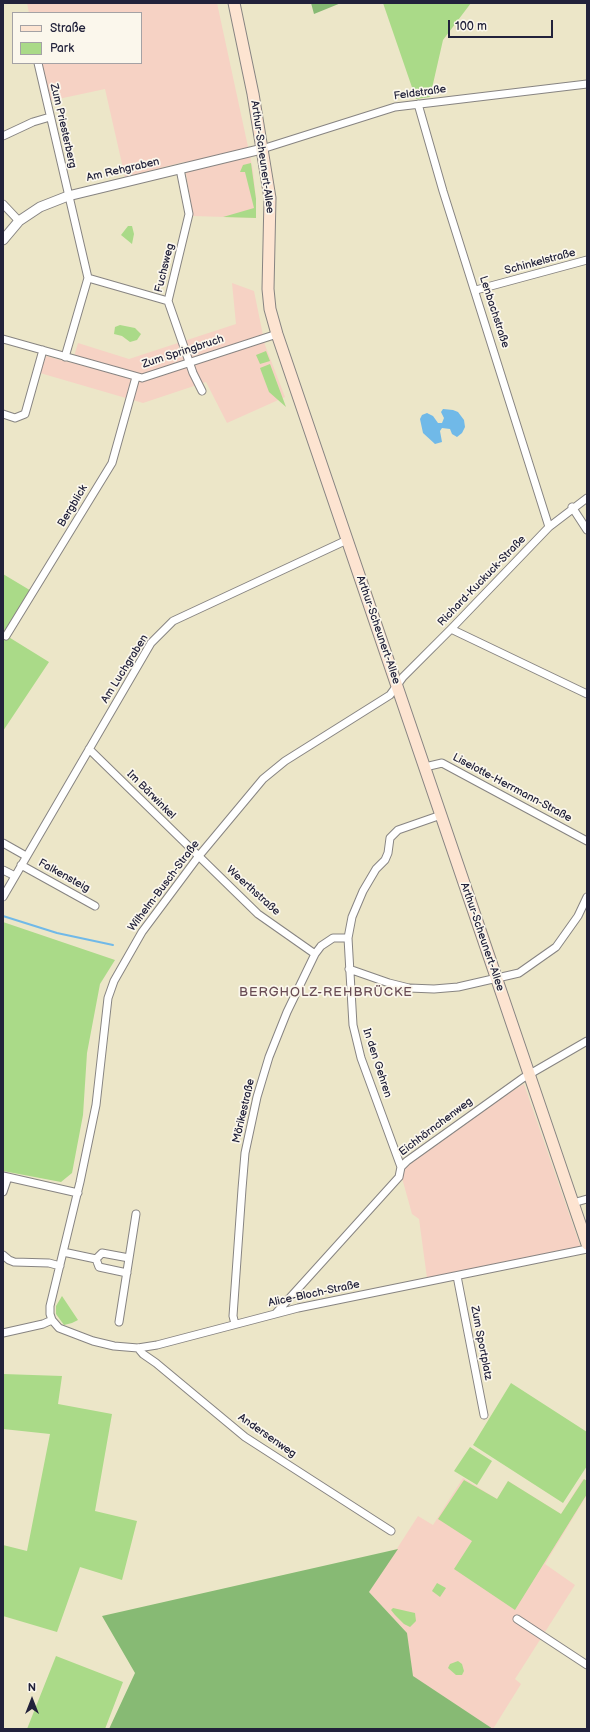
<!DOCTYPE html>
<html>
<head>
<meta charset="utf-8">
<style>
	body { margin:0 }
	#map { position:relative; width:590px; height:1732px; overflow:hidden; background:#ece6c8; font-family:"Balsamiq Sans",sans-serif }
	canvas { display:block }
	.frame { position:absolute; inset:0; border:4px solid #22223b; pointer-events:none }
	.legend { position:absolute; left:12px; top:12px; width:130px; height:52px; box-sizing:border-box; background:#fbf7ec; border:1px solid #a4a2a5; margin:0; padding:5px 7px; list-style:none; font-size:12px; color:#22223b }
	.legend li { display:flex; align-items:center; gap:8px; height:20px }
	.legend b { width:20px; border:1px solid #a4a2a5 }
	.north { position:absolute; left:12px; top:1680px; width:40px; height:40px; -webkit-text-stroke:3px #fbf7ec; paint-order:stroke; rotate:0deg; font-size:11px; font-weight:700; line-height:16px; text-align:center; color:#22223b }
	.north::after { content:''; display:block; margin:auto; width:14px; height:18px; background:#22223b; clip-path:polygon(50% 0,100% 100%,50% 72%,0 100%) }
	.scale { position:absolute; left:448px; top:20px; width:105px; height:18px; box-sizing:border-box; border:2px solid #22223b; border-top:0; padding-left:5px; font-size:12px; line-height:14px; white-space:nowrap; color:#22223b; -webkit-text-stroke:3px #fbf7ec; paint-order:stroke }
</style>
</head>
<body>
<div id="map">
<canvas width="590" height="1732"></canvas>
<div class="frame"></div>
<ul class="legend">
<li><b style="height:5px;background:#fde4d1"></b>Straße</li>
<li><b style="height:11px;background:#aada88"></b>Park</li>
</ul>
<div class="north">N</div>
<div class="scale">100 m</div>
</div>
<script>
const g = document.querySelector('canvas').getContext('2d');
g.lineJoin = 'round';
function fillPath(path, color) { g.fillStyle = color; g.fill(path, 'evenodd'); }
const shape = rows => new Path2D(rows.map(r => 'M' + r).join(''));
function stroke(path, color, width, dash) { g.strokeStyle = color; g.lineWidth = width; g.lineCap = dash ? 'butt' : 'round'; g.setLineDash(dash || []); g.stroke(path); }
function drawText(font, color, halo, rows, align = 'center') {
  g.font = font + ' "Balsamiq Sans",sans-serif'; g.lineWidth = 3.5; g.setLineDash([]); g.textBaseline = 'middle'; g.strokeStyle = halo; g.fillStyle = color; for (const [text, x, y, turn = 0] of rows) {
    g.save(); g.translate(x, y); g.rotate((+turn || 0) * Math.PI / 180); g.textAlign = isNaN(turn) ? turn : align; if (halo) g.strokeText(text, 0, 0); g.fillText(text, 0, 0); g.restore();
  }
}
fillPath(shape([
	[27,3,217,3,253,170,256,199,256,218,193,216,184,162,125,177,105,89,49,101,40,63,141,63,141,13,29,13],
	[232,283,254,291,265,345,285,397,227,423,206,382,143,403,40,373,46,356,72,363,78,343,129,359,236,324],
	[524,1084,581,1248,427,1278,419,1219,412,1214,402,1178,405,1168,491,1104],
	[463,1478,497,1499,508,1481,561,1514,583,1479,587,1481,587,1495,545,1564,575,1585,515,1679,521,1684,493,1729,412,1676,407,1633,369,1592,418,1516,433,1525]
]), '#f6d2c4');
fillPath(shape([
	[383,3,471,3,443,40,430,97,416,99],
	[251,163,256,199,256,218,223,217,254,208,245,172,240,172,243,165],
	[128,226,132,226,134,234,132,244,121,235],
	[120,325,135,328,141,334,137,340,130,342,122,336,114,334,115,327],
	[266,351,270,361,260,364,256,355],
	[270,364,286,407,269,392,260,368],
	[3,574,33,592,7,636,49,662,3,731],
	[3,922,115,960,100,984,87,1053,83,1115,72,1173,61,1182,3,1171],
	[62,1296,78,1320,72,1323,64,1325,56,1314,56,1306],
	[3,1374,62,1376,58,1404,112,1414,95,1511,137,1521,122,1580,80,1567,57,1632,3,1616,3,1545,27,1551,50,1434,3,1429],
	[511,1383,587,1432,587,1466,563,1503,473,1445],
	[470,1447,492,1461,477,1485,454,1471],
	[584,1479,587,1481,587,1494,515,1610,454,1569,472,1541,438,1519,464,1480,497,1499,508,1481,561,1514],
	[437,1583,446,1588,440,1597,432,1591],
	[393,1608,415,1613,416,1621,410,1627,404,1624,395,1615,391,1610],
	[56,1656,123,1682,105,1729,27,1729],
	[458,1661,462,1664,464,1671,462,1675,456,1675,448,1668,450,1664]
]), '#aada88');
fillPath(shape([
	[311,3,341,3,314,14],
	[398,1549,369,1592,407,1633,413,1676,493,1729,109,1729,135,1673,102,1616]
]), '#87ba74');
fillPath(shape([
	[443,409,453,410,458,412,464,420,465,427,462,433,457,437,452,434,450,429,442,428,440,431,442,442,435,444,423,433,420,419,422,415,427,413,433,416,438,423,442,423,444,418,441,412]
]), '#70b9e8');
stroke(shape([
	[3,916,57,933,113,945]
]), '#70b9e8', 2);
const minor = shape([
	[38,63,88,278,65,357],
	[418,104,443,191,549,527],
	[3,136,33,122,50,117],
	[262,149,395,107,587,84],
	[180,169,189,214,168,301,193,373,202,391],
	[3,204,19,221],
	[88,278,168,301],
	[476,290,587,260],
	[3,339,142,378,277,334],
	[3,414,15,418,25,414,43,350],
	[587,498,549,527,451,629,403,677,390,695,285,761,263,779,198,857,142,932,114,981,108,998,96,1105,80,1182,50,1306,50,1314,52,1320,59,1328,93,1341,114,1346,138,1348,157,1345,298,1308,587,1249],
	[572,507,587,530],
	[451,629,587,694],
	[6,636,112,463,136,377],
	[89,749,258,914,315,954],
	[425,767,442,763,587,841],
	[3,843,26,856],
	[21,865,95,906],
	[3,870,15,876],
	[3,897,151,643,173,621,347,540],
	[349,969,389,983,409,988,434,989,458,987,519,973,556,947,578,916,587,897],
	[401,1167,361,1058,353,1025,348,938,352,917,363,891,376,869,385,860,388,853,390,838,398,830,441,815],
	[3,1176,78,1193],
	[3,1192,8,1177],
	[573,1203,587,1199],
	[63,1252,96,1259],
	[3,1255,9,1260,14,1262,49,1263,60,1266],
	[96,1259,99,1267,127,1273],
	[96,1259,102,1253,129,1258],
	[457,1276,484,1415],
	[276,1313,399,1177,401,1167,407,1161,523,1078,587,1041],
	[119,1322,136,1214],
	[235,1324,233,1316,242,1189,245,1153,257,1097,269,1057,287,1012,315,954,321,946,333,938,348,938],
	[3,1333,43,1324,52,1320],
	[138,1348,143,1354,156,1363,245,1437,391,1531],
	[517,1619,587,1665]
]);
const tertiary = shape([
	[3,240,19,221,40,207,68,196,262,149]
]);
const secondary = shape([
	[234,3,253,94,270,198,268,289,270,309,277,334,587,1244]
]);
stroke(minor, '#878482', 9);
stroke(tertiary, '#878482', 11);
stroke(secondary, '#878482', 13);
stroke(minor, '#fff', 7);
stroke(tertiary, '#fff', 9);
stroke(secondary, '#fde4d1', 11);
drawText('11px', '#22223b', '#fbf7ec', [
	["Feldstraße",420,93,-8],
	["Zum Priesterberg",63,126,77],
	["Arthur-Scheunert-Allee",262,157,82],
	["Am Rehgraben",123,170,-13],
	["Schinkelstraße",540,262,-15],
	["Fuchsweg",165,268,-76],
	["Lenbachstraße",494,312,72],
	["Zum Springbruch",183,352,-18],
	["Bergblick",73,506,-59],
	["Richard-Kuckuck-Straße",482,581,-46],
	["Arthur-Scheunert-Allee",378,630,71],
	["Am Luchgraben",125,669,-58],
	["Liselotte-Herrmann-Straße",512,788,28],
	["Im Bärwinkel",151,795,45],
	["Falkensteig",64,876,29],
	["Wilhelm-Busch-Straße",164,886,-53],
	["Weerthstraße",253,891,42],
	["Arthur-Scheunert-Allee",482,937,71],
	["In den Gehren",377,1063,72],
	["Mörikestraße",244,1111,-77],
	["Eichhörnchenweg",436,1127,-37],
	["Alice-Bloch-Straße",314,1294,-12],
	["Zum Sportplatz",481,1343,79],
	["Andersenweg",267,1436,35]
]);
g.letterSpacing = '1px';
drawText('13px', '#684b53', '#fbf7ec', [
	["BERGHOLZ-REHBRÜCKE",326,993]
]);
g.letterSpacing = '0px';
</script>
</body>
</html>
